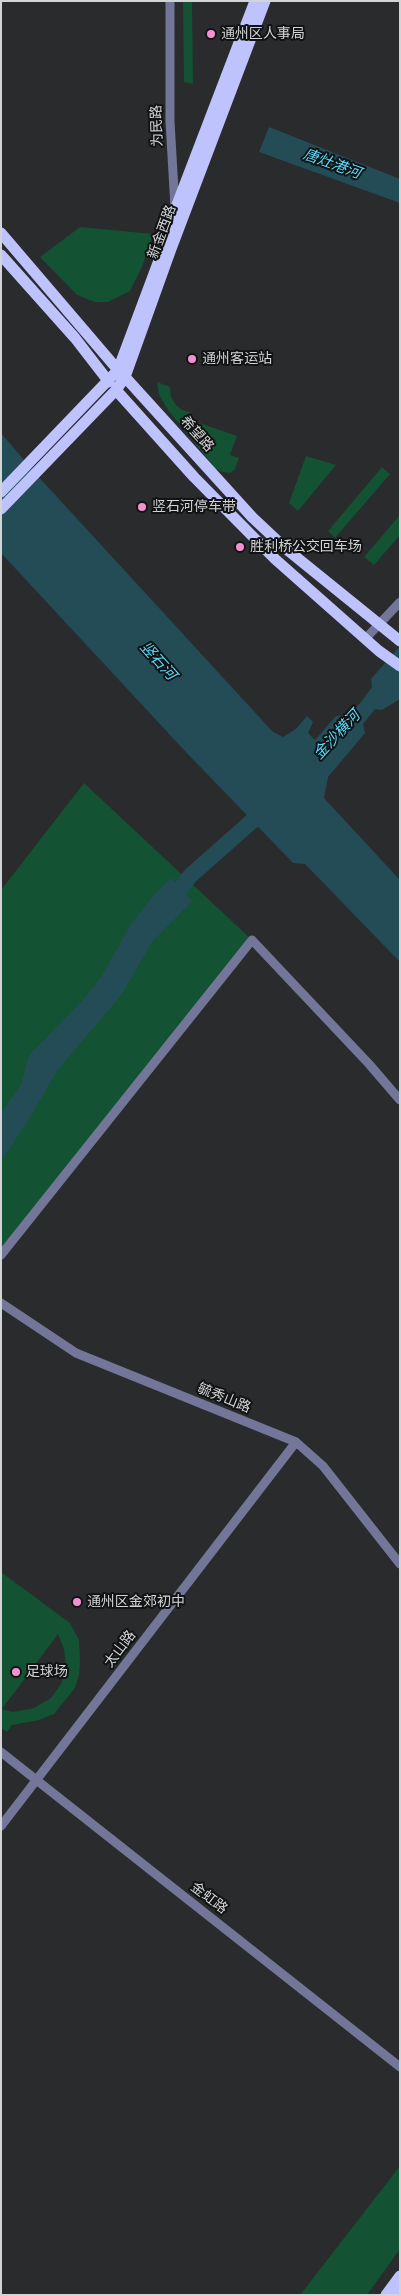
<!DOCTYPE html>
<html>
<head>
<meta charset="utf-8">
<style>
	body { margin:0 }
	#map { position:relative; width:401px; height:2296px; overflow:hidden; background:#292b2d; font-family:Quicksand,sans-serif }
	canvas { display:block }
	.frame { position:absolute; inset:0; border:2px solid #d2d4d5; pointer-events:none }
</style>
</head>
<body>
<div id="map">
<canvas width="401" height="2296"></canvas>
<div class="frame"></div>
</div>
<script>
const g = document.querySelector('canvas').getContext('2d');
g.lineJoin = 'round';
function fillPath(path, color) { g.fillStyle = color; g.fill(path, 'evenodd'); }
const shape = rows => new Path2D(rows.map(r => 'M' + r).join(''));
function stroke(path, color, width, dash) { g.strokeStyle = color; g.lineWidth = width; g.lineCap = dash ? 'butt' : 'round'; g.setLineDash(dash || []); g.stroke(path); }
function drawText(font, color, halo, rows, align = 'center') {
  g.font = font + ' Quicksand,"Noto Sans SC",sans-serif'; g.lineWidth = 4; g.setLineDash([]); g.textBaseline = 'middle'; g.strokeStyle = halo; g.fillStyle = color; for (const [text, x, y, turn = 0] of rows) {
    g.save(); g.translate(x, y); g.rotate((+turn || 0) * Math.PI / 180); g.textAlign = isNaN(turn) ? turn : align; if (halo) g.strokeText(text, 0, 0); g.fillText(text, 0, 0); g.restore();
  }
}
fillPath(shape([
	[183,1,192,1,193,84,184,82],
	[80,227,153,234,142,267,130,291,108,302,95,302,77,295,40,257],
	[157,382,170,387,171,397,175,404,182,410,190,412,188,419,237,436,230,455,239,458,235,469,230,473,222,472,215,468,168,410,159,395],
	[306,456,336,465,298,511,289,503],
	[382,467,390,474,335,538,328,531],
	[400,515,400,535,374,565,364,557],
	[84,783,252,940,1,1255,1,890],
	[1,1572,70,1623,79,1640,80,1661,79,1675,75,1688,54,1714,39,1720,12,1725,7,1732,1,1728],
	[58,1634,64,1649,66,1667,61,1684,51,1698,34,1708,13,1712,2,1709],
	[400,2166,400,2249,367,2295,300,2295]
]), '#135232');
fillPath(shape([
	[269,127,400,179,400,203,259,152],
	[1,433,35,473,273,732,283,737,296,729,307,716,313,722,308,733,315,740,336,716,348,715,361,702,372,687,371,679,400,646,400,699,382,710,375,709,363,724,365,733,328,777,324,798,400,880,400,962,305,864,293,863,184,750,1,553],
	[171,878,192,901,152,942,122,994,57,1071,32,1114,1,1162,1,1113,21,1085,29,1055,85,998,101,977,131,924,152,897]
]), '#244c57');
stroke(shape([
	[167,906,190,876,269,806]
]), '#244c57', 16);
stroke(shape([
	[170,1,170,121,175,208],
	[366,638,400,602],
	[1,1255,252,940,369,1064,400,1100],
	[1,1303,76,1353,296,1442,323,1466,400,1564],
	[1,1752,400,2067],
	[1,1826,296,1442]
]), '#737699', 9);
stroke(shape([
	[1,233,118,370],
	[1,255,75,338,109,382],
	[125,377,252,517,285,548,400,641],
	[116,390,194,477,275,559,379,651,400,666],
	[1,492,118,370,164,247,175,210,255,1],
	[1,509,116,390,125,377,171,249,265,1],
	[386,2295,400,2276],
	[396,2295,400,2290]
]), '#bec2fd', 11);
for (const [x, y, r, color] of [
	[211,34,5,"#f491d3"],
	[192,359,5,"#f491d3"],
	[142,507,5,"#f491d3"],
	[240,547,5,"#f491d3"],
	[77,1602,5,"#f491d3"],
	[16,1672,5,"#f491d3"]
]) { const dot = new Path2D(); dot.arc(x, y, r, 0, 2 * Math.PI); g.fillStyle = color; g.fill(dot); stroke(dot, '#121314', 2); }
drawText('14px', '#d2d4d5', '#121314', [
	["通州区人事局",221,34],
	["通州客运站",202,359],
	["竖石河停车带",152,507],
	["胜利桥公交回车场",250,547],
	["通州区金郊初中",87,1602],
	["足球场",26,1672]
], 'left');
drawText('14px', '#d2d4d5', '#121314', [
	["为民路",157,126,-92],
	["新金西路",162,232,-70],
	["希望路",197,434,48],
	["毓秀山路",224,1398,22],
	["太山路",120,1649,-53],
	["金虹路",209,1898,38]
]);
drawText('italic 15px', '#58dafa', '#121314', [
	["唐灶港河",332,164,20],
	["竖石河",158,661,48],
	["金沙横河",337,735,-47]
]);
</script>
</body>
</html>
